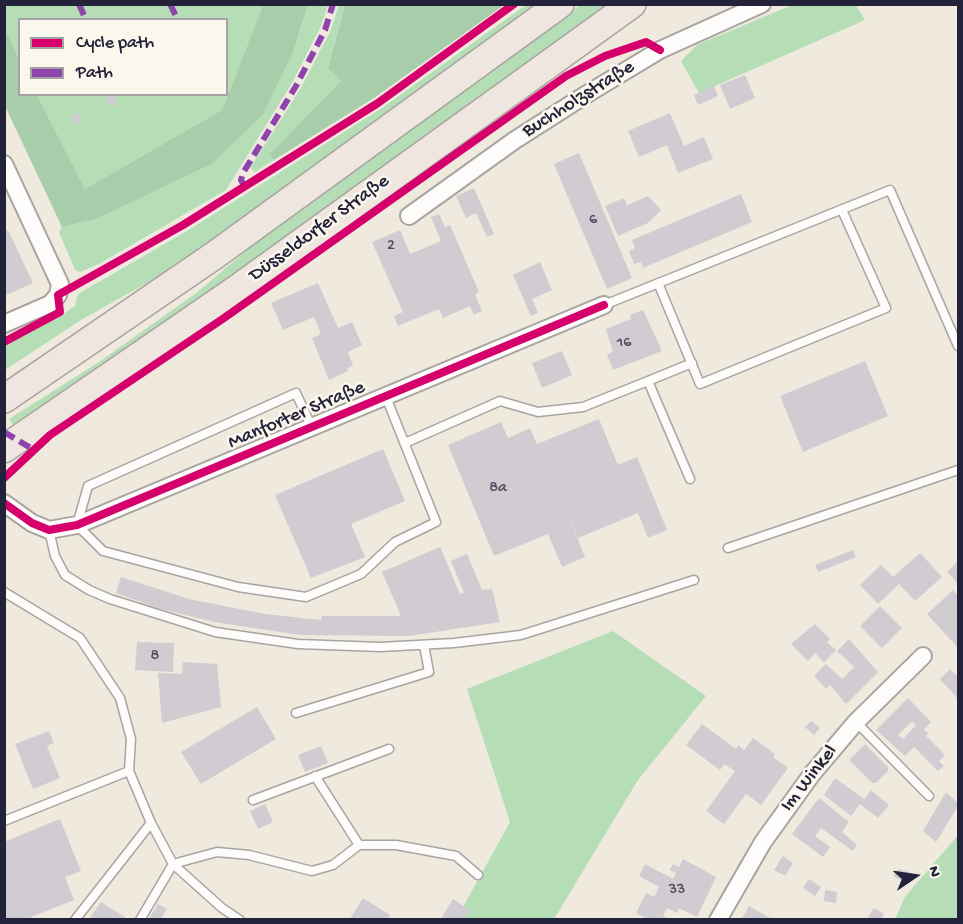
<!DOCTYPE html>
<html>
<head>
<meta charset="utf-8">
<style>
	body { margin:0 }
	#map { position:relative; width:963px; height:924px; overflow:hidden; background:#efe9de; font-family:"Gochi Hand",sans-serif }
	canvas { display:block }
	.frame { position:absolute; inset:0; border:6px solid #22223b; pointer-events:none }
	.legend { position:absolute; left:18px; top:18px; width:210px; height:78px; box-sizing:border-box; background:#fbf7ec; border:2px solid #a4a2a5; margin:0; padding:8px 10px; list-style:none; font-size:18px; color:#22223b }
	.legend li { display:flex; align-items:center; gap:12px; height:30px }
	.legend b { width:30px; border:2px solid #a4a2a5 }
	.north { position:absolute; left:885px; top:846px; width:60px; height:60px; -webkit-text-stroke:4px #fbf7ec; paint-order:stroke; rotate:77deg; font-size:16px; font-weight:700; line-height:24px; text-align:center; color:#22223b }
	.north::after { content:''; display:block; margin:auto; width:21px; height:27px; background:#22223b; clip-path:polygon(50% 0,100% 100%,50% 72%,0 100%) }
</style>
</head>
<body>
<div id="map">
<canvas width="963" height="924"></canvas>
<div class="frame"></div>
<ul class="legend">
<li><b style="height:8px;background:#d6006c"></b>Cycle path</li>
<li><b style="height:8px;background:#8e44ad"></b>Path</li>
</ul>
<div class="north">N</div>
</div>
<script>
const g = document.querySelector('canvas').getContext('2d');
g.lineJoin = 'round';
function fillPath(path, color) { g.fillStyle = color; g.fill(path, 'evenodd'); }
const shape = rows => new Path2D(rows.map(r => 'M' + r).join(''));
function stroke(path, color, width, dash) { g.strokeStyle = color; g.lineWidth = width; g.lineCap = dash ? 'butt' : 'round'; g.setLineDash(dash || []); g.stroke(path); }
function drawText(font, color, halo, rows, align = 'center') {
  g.font = font + ' "Gochi Hand",sans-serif'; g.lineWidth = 5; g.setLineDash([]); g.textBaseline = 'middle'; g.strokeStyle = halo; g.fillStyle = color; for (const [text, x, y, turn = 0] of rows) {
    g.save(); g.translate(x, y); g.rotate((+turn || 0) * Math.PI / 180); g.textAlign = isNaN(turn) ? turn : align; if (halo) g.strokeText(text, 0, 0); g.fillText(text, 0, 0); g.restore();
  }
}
fillPath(shape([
	[5,5,263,5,222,110,85,189,37,95,226,94,226,20,20,20,19,59,5,29],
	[308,5,328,5,320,28,292,83,226,190,99,264,80,272,75,270,59,232,62,227,96,219,293,52],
	[339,5,345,5,328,67,341,81,271,154,274,160,255,172,250,168,301,88,330,32],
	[526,5,537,5,168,271,81,320,5,370,4,344,39,324,62,315,75,306,78,294,187,231,382,108],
	[580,5,606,5,157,329,14,426,9,419,99,362,195,294,267,233],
	[792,5,856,5,865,20,699,93,681,61,697,45],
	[613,631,706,696,638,780,554,919,456,920,510,822,467,689],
	[958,835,958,919,895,919,905,897]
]), '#b5deb6');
fillPath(shape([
	[263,5,308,5,293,52,263,114,213,163,96,219,62,227,5,106,5,29,19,59,20,94,37,95,85,189,222,110],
	[345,5,504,5,374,98,274,160,270,154,341,81,328,68]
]), '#a7cdaa');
fillPath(shape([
	[745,75,755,98,730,109,720,85],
	[714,86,718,96,698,105,694,95],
	[111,94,113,94,118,104,111,107,106,97],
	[78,112,83,122,76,125,71,116],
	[670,113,684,146,704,137,713,159,678,173,667,145,639,157,628,131],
	[579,153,632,278,607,289,554,164],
	[474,188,494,234,487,237,476,213,466,218,456,196],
	[741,194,752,222,643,268,641,262,634,264,629,251,635,248,632,240],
	[648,196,661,210,648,223,618,236,605,206,624,198,627,205],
	[439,214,445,227,450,225,479,292,475,294,482,311,474,315,470,306,443,318,439,309,398,326,394,316,403,312,372,242,400,230,410,254,441,241,431,217],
	[8,230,33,283,4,296,4,232],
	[540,262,552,290,532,299,538,313,531,316,513,275],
	[318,283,338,328,352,322,362,345,348,352,353,366,347,368,348,371,329,380,312,338,321,334,314,317,283,330,271,303],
	[643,310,662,351,613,370,607,354,613,352,606,329,631,319,630,315],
	[562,351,572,375,542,388,532,363],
	[865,361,888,416,803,452,780,396],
	[599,419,618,465,637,457,667,530,648,538,638,513,578,538,565,507,585,557,562,567,548,534,494,556,448,445,501,422,508,438,530,428,537,444],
	[383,449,405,501,351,524,365,557,311,578,275,495],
	[440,547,460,594,464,593,451,561,467,554,482,590,492,589,500,622,409,636,300,635,214,622,157,608,116,593,121,577,189,599,265,614,321,620,322,616,401,616,382,572],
	[853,550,856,557,818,572,815,565],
	[920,553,942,577,915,601,899,584,878,604,860,585,881,565,893,577],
	[958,561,958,584,947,572],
	[953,590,958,596,958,648,927,614],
	[880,606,902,628,882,648,860,626],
	[815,624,830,639,827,642,836,650,824,662,815,653,808,661,791,644],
	[849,639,878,672,846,704,830,685,826,689,814,676,826,664,842,679,854,667,837,651],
	[137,642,174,643,173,672,135,670],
	[183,662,217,664,221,707,162,723,158,673,182,674],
	[950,669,958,677,958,699,940,679],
	[908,698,931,722,924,730,928,733,926,736,945,755,939,761,944,766,938,771,914,747,905,756,876,730],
	[912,721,916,725,903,739,898,735],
	[257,707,276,739,201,784,181,752],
	[811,721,820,728,814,735,805,727],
	[702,724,736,749,738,745,744,750,753,738,775,754,773,757,788,768,761,805,746,794,724,824,706,811,735,771,724,764,720,770,686,745],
	[49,731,54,743,47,746,60,778,33,789,15,744],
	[865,744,888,767,888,771,876,783,872,783,849,760],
	[321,746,328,763,305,772,298,755],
	[835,778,864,799,871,790,889,805,878,818,860,804,851,816,824,795],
	[946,792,958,803,958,806,936,842,923,831],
	[819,798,849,822,842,832,857,845,853,851,821,828,815,836,830,847,823,857,792,834],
	[265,804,273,822,258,829,250,811],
	[60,819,81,871,65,877,74,900,31,917,32,920,4,920,4,842],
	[783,856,793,863,785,876,774,870],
	[683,859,716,877,697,917,679,908,677,913,667,908,663,916,671,920,649,920,636,913,646,893,654,897,659,887,639,876,645,864,673,879,676,873,670,870,673,864,679,867],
	[898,869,914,874,908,884,893,876],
	[809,879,821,887,815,896,803,888],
	[825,890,837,892,836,903,824,901],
	[363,898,390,915,387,920,350,919],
	[453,899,469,910,463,920,440,920],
	[101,902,125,917,123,920,88,920],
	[158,904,167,909,160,920,148,920],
	[749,906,774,920,741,920],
	[874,908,884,914,881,920,866,920]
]), '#d1ccd1');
const service = shape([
	[658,283,700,384,886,308,842,210],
	[604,305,890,190,958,346],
	[648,381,692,363],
	[312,428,296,393,88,486,77,525,103,551,238,587,306,597,361,574,395,542,436,522,386,397],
	[405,443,500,401,538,412,583,407,648,381,690,479],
	[49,530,55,556,65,575,89,590,110,599,215,632,298,644,380,647,454,643,521,635,694,580],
	[728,548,958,470],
	[4,592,80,638,120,698,131,739,129,771],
	[296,713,429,672,424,645],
	[856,722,929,796],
	[315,776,359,845],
	[253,800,389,749],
	[4,821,129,771,151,823,173,864,222,908,240,920],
	[75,920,151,823],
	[140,920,173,864,217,852,249,855,312,871,333,865,359,845,396,845,456,856,478,875]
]);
const minor = shape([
	[4,164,60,284,58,295,50,304,4,324],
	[409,216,515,140,587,94,660,50,762,4],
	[4,503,32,523,49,530,77,525,604,305],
	[718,920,763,842,812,774,856,722,923,656]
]);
const primary = shape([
	[4,399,215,255,560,4],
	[4,449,241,286,632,4]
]);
stroke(service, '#a8a4a1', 11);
stroke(minor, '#a8a4a1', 20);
stroke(primary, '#a8a4a1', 30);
stroke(service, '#fdfcfa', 8);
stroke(minor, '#fdfcfa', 16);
stroke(primary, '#efe6df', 27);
stroke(shape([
	[79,4,86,20],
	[170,4,178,20],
	[245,187,241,180,243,173,296,86,325,30,333,4],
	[4,432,34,450]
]), '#8e44ad', 6, [12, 6]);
stroke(shape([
	[4,342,60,312,58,295,183,225,378,103,514,4],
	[4,478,50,435,224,318,566,76,605,56,646,42,660,50],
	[4,503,32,523,49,530,77,525,604,305]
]), '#d6006c', 8);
drawText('16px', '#4e4c60', null, [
	["6",593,221],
	["2",391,247],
	["16",624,344],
	["8a",498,489],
	["8",155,657],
	["33",677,891]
]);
drawText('20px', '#22223b', '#fbf7ec', [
	["Buchholzstraße",579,100,-32],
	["Düsseldorfer Straße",320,229,-36],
	["Manforter Straße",297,416,-23],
	["Im Winkel",810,779,-52]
]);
</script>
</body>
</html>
